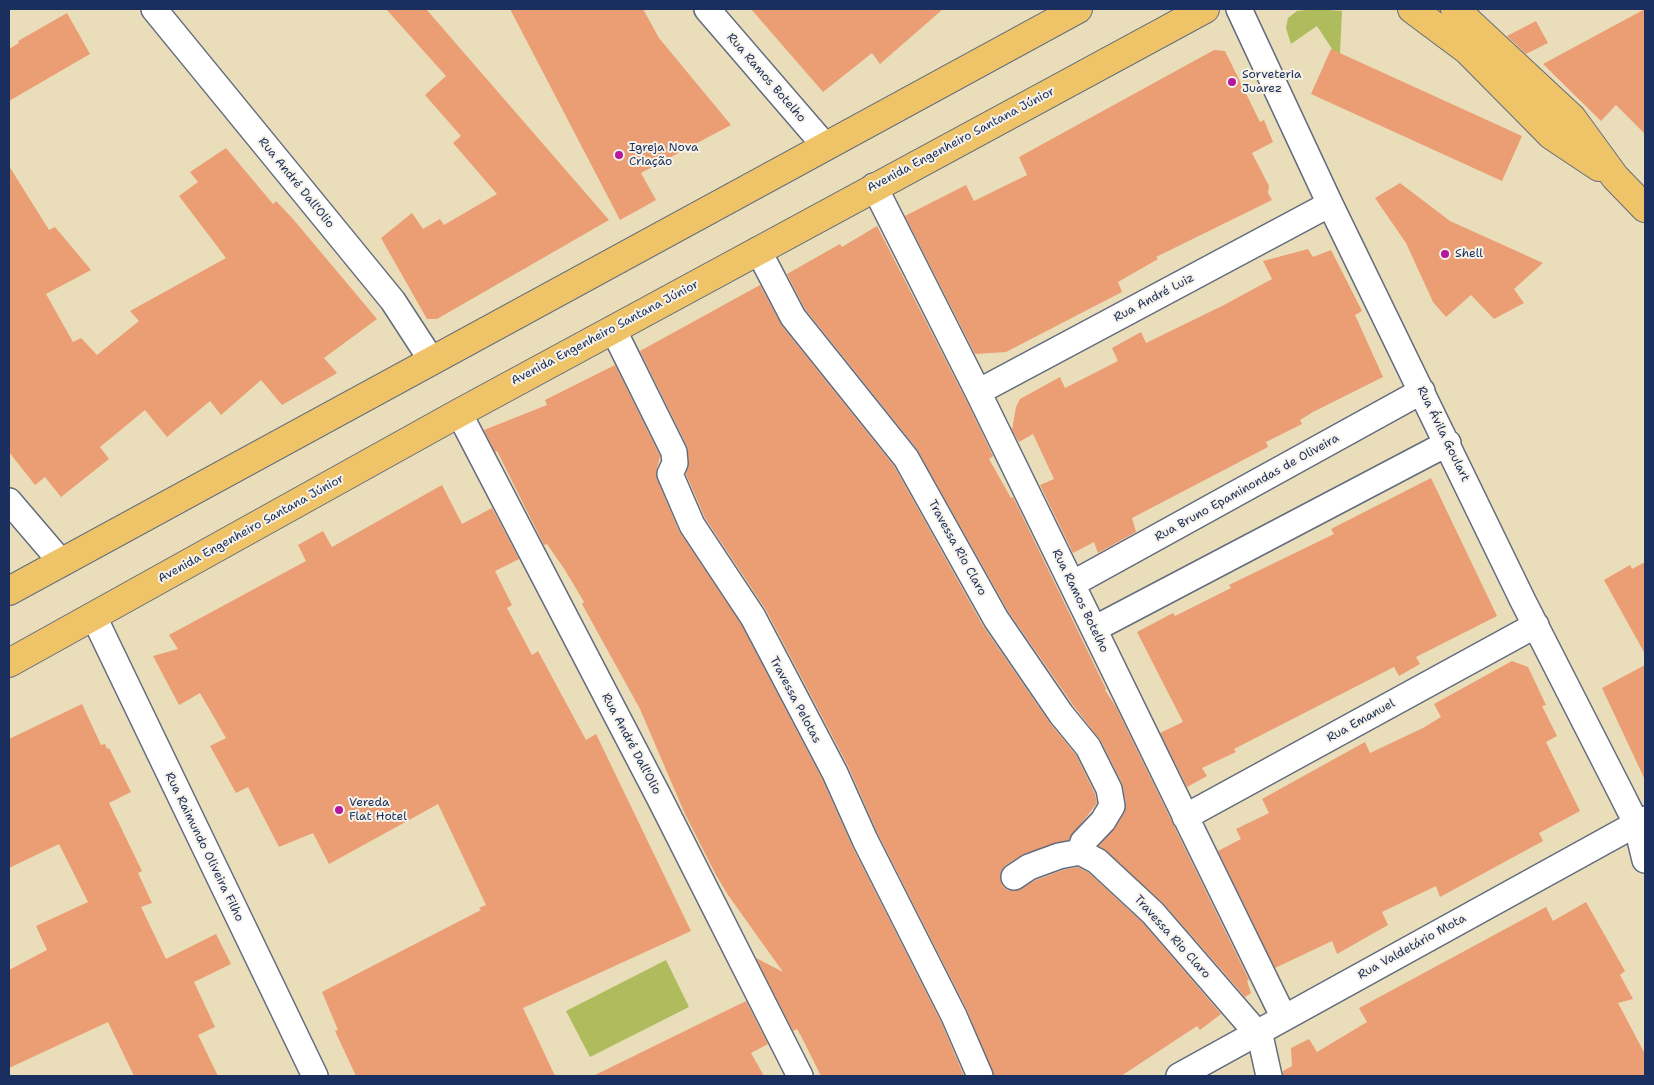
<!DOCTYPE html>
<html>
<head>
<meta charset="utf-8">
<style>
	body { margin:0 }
	#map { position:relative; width:1654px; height:1085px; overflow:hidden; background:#eaddb9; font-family:"Shantell Sans",sans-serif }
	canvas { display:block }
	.frame { position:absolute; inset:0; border:10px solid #1b2f5e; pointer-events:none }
</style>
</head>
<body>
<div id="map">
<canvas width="1654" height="1085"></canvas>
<div class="frame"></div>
</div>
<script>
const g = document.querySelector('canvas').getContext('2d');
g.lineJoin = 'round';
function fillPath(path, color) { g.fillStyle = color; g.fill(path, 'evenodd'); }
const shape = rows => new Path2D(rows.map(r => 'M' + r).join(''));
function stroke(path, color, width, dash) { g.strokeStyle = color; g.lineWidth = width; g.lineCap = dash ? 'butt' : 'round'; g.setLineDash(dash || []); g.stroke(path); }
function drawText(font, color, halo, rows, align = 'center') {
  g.font = font + ' "Shantell Sans",sans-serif'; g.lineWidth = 4; g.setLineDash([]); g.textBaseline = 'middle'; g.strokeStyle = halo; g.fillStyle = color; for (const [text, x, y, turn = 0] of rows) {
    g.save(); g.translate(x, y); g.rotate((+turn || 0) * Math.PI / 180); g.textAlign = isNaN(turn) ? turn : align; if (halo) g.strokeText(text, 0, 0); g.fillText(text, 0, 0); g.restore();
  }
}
fillPath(shape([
	[1315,9,1342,11,1340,54,1334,52,1317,26,1291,44,1286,28,1288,18,1297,11],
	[666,960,689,1007,590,1057,566,1011]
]), '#afbc5e');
fillPath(shape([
	[386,9,426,9,609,220,437,319,427,319,381,238,412,213,423,229,440,219,444,225,497,194,453,143,461,136,425,95,446,76],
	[510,9,643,9,659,38,731,125,641,173,656,200,620,220],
	[751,9,943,9,880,64,872,53,823,92],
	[1645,9,1645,134,1616,105,1601,121,1543,64],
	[67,13,90,54,9,101,9,49,19,43,18,41],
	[1536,21,1548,43,1526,54,1507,36],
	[1331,49,1522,136,1502,181,1311,94],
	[1214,50,1225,51,1260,122,1264,120,1273,142,1252,153,1269,186,1268,193,1272,200,1156,257,1158,259,1118,282,1122,292,1006,352,975,354,905,216,966,185,974,201,1027,175,1019,157],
	[226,148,273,204,276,201,293,219,377,319,324,358,337,373,282,405,261,380,221,415,210,401,167,437,145,410,100,447,109,459,61,497,45,477,35,485,9,452,9,166,49,230,55,227,91,270,46,294,73,342,81,338,97,355,139,321,130,311,226,258,179,196,198,182,190,172],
	[1400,183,1450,221,1543,263,1514,289,1524,303,1494,319,1471,295,1446,317,1433,302,1406,243,1375,198],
	[877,226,967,402,993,456,989,459,1011,498,1013,497,1106,689,1105,690,1116,707,1249,980,1247,981,1251,993,1245,997,1164,904,1099,846,1115,828,1124,813,1126,804,1122,783,1101,741,1073,705,1008,611,917,449,805,309,787,274,840,244,842,247],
	[1308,249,1313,257,1331,250,1362,311,1355,315,1383,377,1313,412,1300,420,1302,424,1266,442,1268,447,1132,518,1136,532,1098,553,1094,542,1073,553,1040,485,1054,479,1033,434,1019,442,1012,430,1016,407,1020,399,1060,377,1065,388,1118,361,1112,348,1141,332,1146,343,1224,305,1272,279,1263,261],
	[760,285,782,326,894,466,983,626,1049,722,1076,755,1095,794,1097,803,1069,840,1024,854,1006,865,1001,871,1002,885,1007,890,1015,891,1036,880,1063,870,1078,867,1089,873,1143,923,1221,1014,1200,1030,1197,1026,1121,1076,994,1076,967,1010,878,834,848,766,766,610,705,518,686,474,689,462,687,446,640,351],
	[615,365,660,456,656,473,657,479,679,531,741,624,822,779,852,846,941,1022,964,1076,821,1076,801,1036,797,1029,793,1031,756,958,783,972,728,895,716,875,685,814,640,709,582,604,584,602,565,570,547,544,544,545,497,451,495,452,484,430,547,405,545,400],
	[1431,478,1497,616,1416,657,1420,664,1399,676,1394,667,1234,749,1236,752,1202,768,1207,776,1187,787,1160,733,1183,722,1137,632,1173,613,1175,616,1231,588,1229,585,1334,534,1331,529],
	[442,485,462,524,492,508,519,559,495,571,512,605,507,608,532,655,538,651,586,740,596,734,691,931,523,1008,555,1076,356,1076,335,1031,338,1030,322,992,481,910,479,908,486,905,438,804,329,864,313,833,279,847,248,787,236,793,210,746,226,738,200,693,179,705,153,656,178,649,169,635,306,561,298,545,323,531,332,547],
	[1645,562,1645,654,1604,580,1630,565,1632,569],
	[1512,661,1528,667,1546,705,1542,706,1557,736,1546,742,1580,811,1539,833,1543,841,1440,897,1436,886,1382,912,1388,925,1337,954,1332,941,1275,968,1218,851,1241,839,1236,829,1269,813,1262,799,1365,742,1370,753,1423,728,1441,717,1434,704],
	[1645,665,1645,780,1602,688],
	[82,704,101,745,105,744,107,749,109,748,131,792,109,803,142,871,138,873,152,903,141,907,166,959,216,934,231,964,194,982,215,1027,198,1035,218,1076,134,1076,108,1022,9,1068,9,970,47,950,36,926,88,902,59,844,9,868,9,739],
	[1586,902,1625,971,1620,975,1633,999,1618,1003,1645,1054,1645,1076,1283,1076,1283,1071,1292,1066,1291,1048,1309,1039,1317,1052,1367,1022,1359,1008,1546,907,1553,921],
	[746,1001,768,1044,751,1053,764,1076,593,1076]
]), '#eb9d74');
const minor = shape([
	[154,9,393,301,432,361],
	[707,9,826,147],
	[1239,9,1330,204,1523,601,1621,793,1636,823,1645,860],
	[874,186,978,392,1284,1018],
	[758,250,793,317,906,458,996,619,1061,714,1088,747,1109,789,1112,806,1103,821,1083,842,1080,852],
	[613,329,674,452,675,463,670,474,692,525,753,617,835,773,865,840,954,1016,980,1076],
	[978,392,1330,204],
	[459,413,660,799,800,1076],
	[9,501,62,563],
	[1072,584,1422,391],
	[94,617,315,1076],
	[1094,629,1448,443],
	[1185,817,1536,625],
	[1014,877,1029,867,1059,856,1080,852,1097,861,1153,913,1256,1032],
	[1259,1031,1269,1076],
	[1179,1076,1645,819]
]);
const primary = shape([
	[1412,9,1467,50,1551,135,1599,167],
	[1455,9,1572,118,1615,177,1645,208],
	[9,591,1078,9],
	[9,663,459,413,1205,9]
]);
stroke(minor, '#636c7e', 28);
stroke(primary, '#636c7e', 30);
stroke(minor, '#fff', 25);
stroke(primary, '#efc469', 28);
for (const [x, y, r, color] of [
	[1232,82,5,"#b5179e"],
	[619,155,5,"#b5179e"],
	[1445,254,5,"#b5179e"],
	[339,810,5,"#b5179e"]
]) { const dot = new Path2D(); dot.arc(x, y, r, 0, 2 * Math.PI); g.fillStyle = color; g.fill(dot); stroke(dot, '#f7f3e8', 2); }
drawText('12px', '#1b2f5e', '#f7f3e8', [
	["Sorveteria",1242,75],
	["Juarez",1242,89],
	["Igreja Nova",629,148],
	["Criação",629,162],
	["Shell",1455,254],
	["Vereda",349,803],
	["Flat Hotel",349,817]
], 'left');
drawText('12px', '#1b2f5e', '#f7f3e8', [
	["Rua Ramos Botelho",766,78,49],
	["Avenida Engenheiro Santana Júnior",961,140,-28],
	["Rua André Dall'Olio",296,183,51],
	["Rua André Luiz",1154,298,-28],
	["Avenida Engenheiro Santana Júnior",605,333,-28],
	["Rua Ávila Goulart",1443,434,64],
	["Rua Bruno Epaminondas de Oliveira",1247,488,-29],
	["Avenida Engenheiro Santana Júnior",251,529,-29],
	["Travessa Rio Claro",957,548,61],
	["Rua Ramos Botelho",1080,601,64],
	["Travessa Pelotas",795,700,62],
	["Rua Emanuel",1361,721,-29],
	["Rua André Dall'Olio",631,744,62],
	["Rua Raimundo Oliveira Filho",204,847,64],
	["Travessa Rio Claro",1172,937,48],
	["Rua Valdetário Mota",1412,947,-29]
]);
</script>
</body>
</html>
